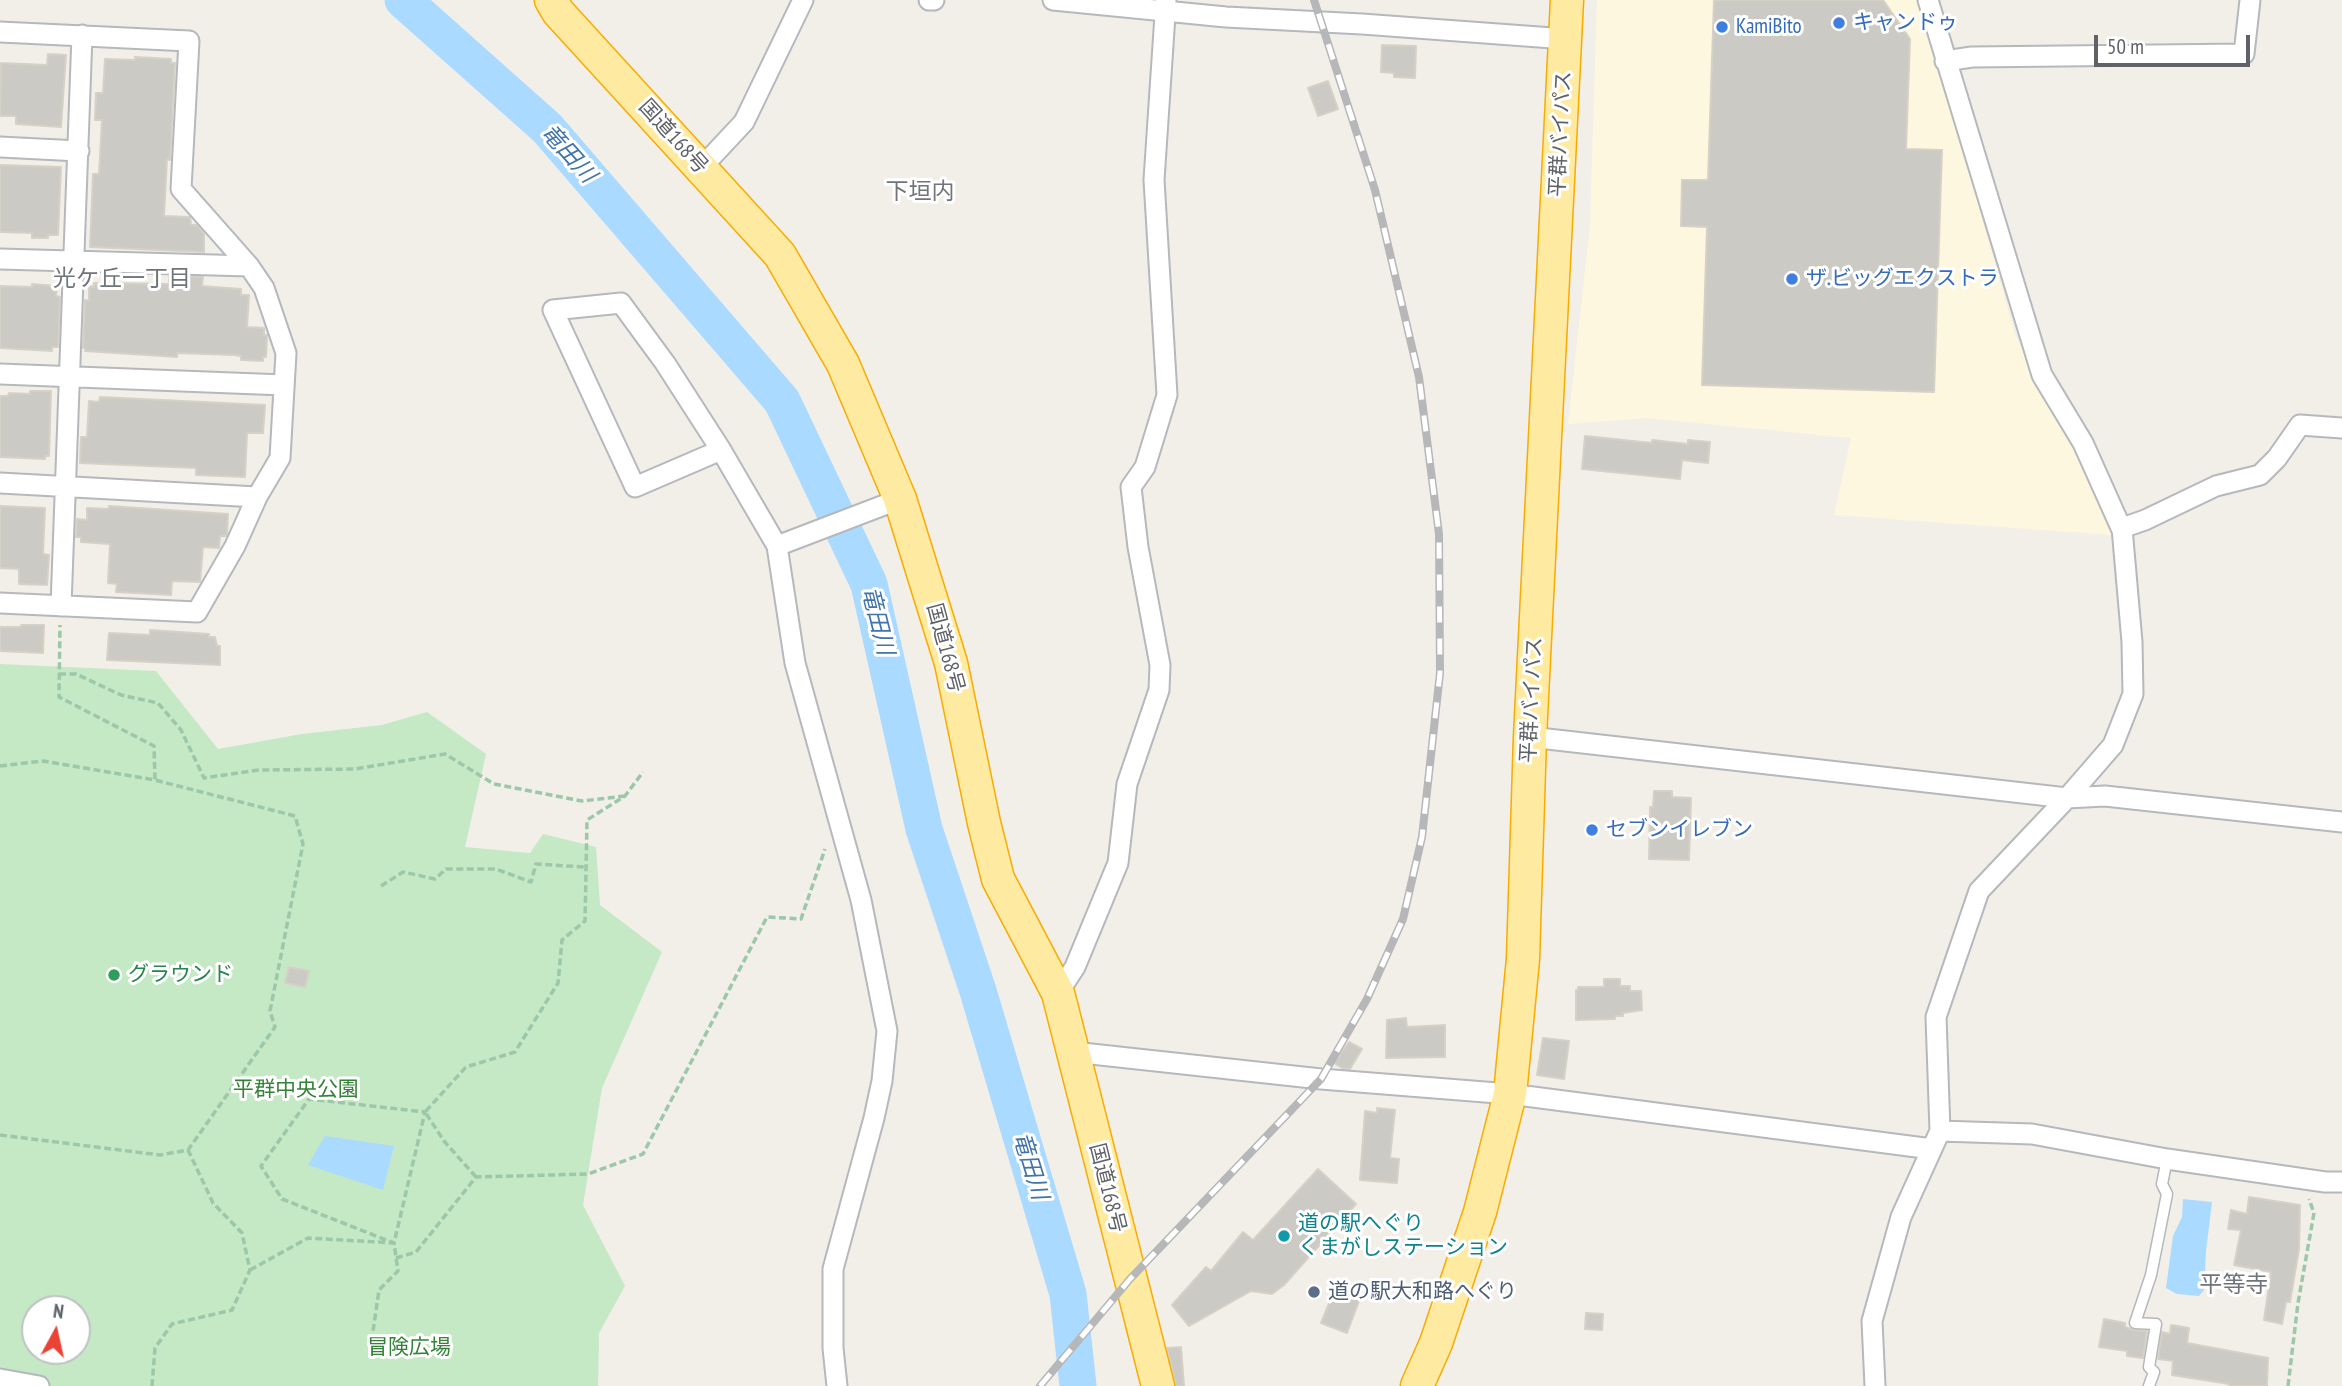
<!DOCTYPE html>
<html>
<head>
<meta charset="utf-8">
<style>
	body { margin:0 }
	#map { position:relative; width:2342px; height:1386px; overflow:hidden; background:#f1efe8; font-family:"PT Sans Narrow",sans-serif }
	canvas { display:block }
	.north { position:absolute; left:21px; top:1295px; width:70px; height:70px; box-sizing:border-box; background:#fff; border:2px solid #bfc1c3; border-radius:50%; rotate:8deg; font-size:19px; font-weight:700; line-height:28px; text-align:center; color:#5f6368 }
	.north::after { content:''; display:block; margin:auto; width:24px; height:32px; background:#ea4335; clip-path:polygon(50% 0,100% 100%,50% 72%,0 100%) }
	.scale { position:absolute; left:2094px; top:35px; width:156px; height:32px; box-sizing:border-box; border:4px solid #5f6368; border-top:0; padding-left:9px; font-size:21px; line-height:24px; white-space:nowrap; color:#5f6368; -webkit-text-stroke:5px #fff; paint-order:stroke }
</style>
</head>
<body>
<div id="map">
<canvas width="2342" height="1386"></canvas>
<div class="north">N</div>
<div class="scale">50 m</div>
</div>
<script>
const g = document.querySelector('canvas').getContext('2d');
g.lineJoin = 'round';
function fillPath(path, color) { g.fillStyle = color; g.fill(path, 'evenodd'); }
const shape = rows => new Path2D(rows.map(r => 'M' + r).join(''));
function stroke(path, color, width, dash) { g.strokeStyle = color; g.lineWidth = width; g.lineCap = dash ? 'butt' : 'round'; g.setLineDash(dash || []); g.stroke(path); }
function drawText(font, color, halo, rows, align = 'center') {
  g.font = font + ' "PT Sans Narrow","Noto Sans JP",sans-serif'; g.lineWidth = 6; g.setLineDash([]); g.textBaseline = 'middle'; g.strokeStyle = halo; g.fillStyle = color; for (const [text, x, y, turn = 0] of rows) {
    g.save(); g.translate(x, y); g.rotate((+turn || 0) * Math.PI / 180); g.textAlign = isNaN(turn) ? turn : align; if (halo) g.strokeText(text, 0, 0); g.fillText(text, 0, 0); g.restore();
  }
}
fillPath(shape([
	[1597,0,1920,0,2015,334,2054,412,2075,443,2112,535,1834,515,1851,438,1647,418,1568,424,1590,225]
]), '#fef7e0');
fillPath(shape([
	[0,664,156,671,218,749,302,734,382,725,427,712,486,754,465,847,530,853,543,834,596,847,600,905,662,952,602,1088,583,1205,625,1286,599,1333,598,1386,0,1386],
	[35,1309,77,1309,77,1351,35,1351]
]), '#c5e8c5');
fillPath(shape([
	[325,1136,394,1146,383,1190,308,1165],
	[2183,1199,2212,1202,2206,1251,2204,1290,2199,1296,2177,1294,2166,1288,2173,1236,2182,1217]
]), '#aadaff');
stroke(shape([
	[403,0,547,128,782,401,869,584,924,829,978,991,1068,1294,1078,1386]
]), '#aadaff', 37);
const building = shape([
	[1714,0,1883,0,1910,39,1906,149,1942,150,1934,392,1702,385,1707,227,1681,226,1682,180,1708,180,1714,0],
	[1382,45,1416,46,1415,78,1394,77,1394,73,1381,72,1382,45],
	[48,54,66,55,61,127,16,124,16,116,0,116,1,63,47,65,48,54],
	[135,57,171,59,171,63,175,63,170,160,167,159,164,216,190,217,191,225,197,225,204,234,204,252,90,247,93,174,99,174,102,120,95,120,96,93,103,93,105,59,135,60,135,57],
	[1328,81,1338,109,1318,116,1308,88,1328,81],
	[0,165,61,167,58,235,48,235,48,238,32,238,32,233,0,232,0,165],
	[169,276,203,277,202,286,241,289,241,295,249,295,247,327,264,328,264,335,267,335,266,357,263,357,263,361,241,360,241,356,234,355,177,353,177,357,85,351,85,348,83,348,85,300,89,301,89,286,94,287,94,283,169,284,169,276],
	[32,284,57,286,56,296,60,297,58,347,52,347,52,351,0,348,0,286,32,287,32,284],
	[30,391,51,391,49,456,45,456,45,459,0,457,0,396,8,396,9,393,30,394,30,391],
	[100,397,265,405,263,433,247,433,245,477,196,475,196,468,80,463,81,437,87,437,89,401,99,402,100,397],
	[1585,436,1652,443,1652,440,1688,444,1688,440,1710,442,1708,463,1682,460,1680,479,1582,469,1585,436],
	[0,506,45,508,43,554,49,555,47,585,19,584,19,569,0,568,0,506],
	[109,506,228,514,227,534,226,536,220,536,219,548,203,547,200,582,172,581,171,595,116,592,117,584,108,583,110,544,81,542,81,537,76,537,77,519,87,520,87,508,109,509,109,506],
	[21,625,44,625,43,653,0,651,0,627,21,627,21,625],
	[150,630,209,634,209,637,215,637,217,646,220,646,220,665,107,660,109,633,150,635,150,630],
	[1654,791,1672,791,1672,797,1691,798,1689,860,1649,859,1650,807,1653,807,1654,791],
	[289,967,309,971,305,987,285,983,289,967],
	[1604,979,1620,979,1620,986,1630,986,1630,991,1641,991,1642,1010,1623,1013,1623,1016,1615,1016,1615,1019,1576,1020,1576,990,1578,990,1578,987,1604,987,1604,979],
	[1406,1018,1407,1027,1445,1025,1445,1057,1386,1058,1387,1020,1406,1018],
	[1543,1038,1569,1041,1564,1079,1537,1075,1543,1038],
	[1349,1042,1362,1049,1350,1069,1342,1068,1334,1063,1349,1042],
	[1377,1108,1395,1110,1390,1158,1399,1159,1397,1183,1360,1180,1365,1111,1377,1113,1377,1108],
	[1318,1169,1356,1204,1284,1285,1272,1294,1251,1291,1189,1326,1172,1305,1206,1267,1211,1271,1243,1232,1253,1240,1318,1169],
	[2249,1197,2300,1205,2299,1249,2290,1302,2286,1302,2282,1324,2264,1320,2271,1272,2234,1265,2241,1230,2228,1229,2231,1210,2247,1214,2249,1197],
	[1337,1284,1362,1293,1347,1333,1321,1323,1337,1284],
	[1586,1313,1603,1314,1602,1330,1585,1329,1586,1313],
	[2104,1319,2125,1323,2125,1327,2134,1330,2147,1331,2143,1358,2127,1356,2127,1351,2099,1347,2104,1319],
	[2171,1325,2189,1328,2187,1343,2268,1358,2267,1386,2229,1386,2229,1384,2172,1375,2173,1361,2158,1359,2162,1332,2170,1334,2171,1325],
	[1181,1347,1184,1386,1176,1386,1167,1348,1181,1347]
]);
fillPath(building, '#cccac5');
stroke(building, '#d6d1c6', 2);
const service = shape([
	[2149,1386,2154,1372,2149,1367,2156,1324,2135,1323,2151,1275,2167,1194,2162,1184,2167,1159]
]);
const minor = shape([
	[929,0,934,0],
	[1053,0,1226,17,1362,24,1566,39],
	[1928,0,2042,375,2083,443,2122,530],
	[0,32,189,41,181,189,249,266,264,288,286,353,280,458,257,497,235,546,197,612,0,603],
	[1945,61,1972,57,2244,54,2250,0],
	[0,147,79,151],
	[701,168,744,122,803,0],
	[0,259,249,266],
	[0,374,284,385],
	[721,450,635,487,553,310,621,303,665,363,721,450,777,546,795,663,861,900,887,1031,882,1081,874,1118,833,1269,833,1348,837,1386],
	[0,483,257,497],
	[777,546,900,499],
	[61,606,82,35],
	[1530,737,2067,798,2105,796,2342,822],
	[1058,993,1075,967,1118,863,1127,784,1159,690,1160,665,1138,547,1131,487,1145,467,1167,395,1154,180,1166,0],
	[1073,1052,1321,1079,1510,1094,1932,1149],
	[1940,1131,2032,1134,2167,1159,2325,1182,2342,1182],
	[0,1379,39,1386],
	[1875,1386,1872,1321,1901,1217,1940,1131,1936,1017,1979,891,2067,798,2113,745,2133,694,2132,642,2122,528,2145,520,2216,486,2260,475,2277,458,2300,425,2342,428]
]);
const trunk = shape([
	[551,0,558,12,780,255,843,364,900,499,951,663,984,823,998,879,1058,993,1158,1386],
	[1417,1386,1436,1343,1480,1212,1510,1094,1523,959,1530,737,1567,0]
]);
stroke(service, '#b5b8bc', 13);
stroke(minor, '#b5b8bc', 23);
stroke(trunk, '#f9ab00', 35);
stroke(shape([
	[59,674,76,674,121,695,158,703,181,730,204,778,259,770,355,769,445,754,494,784,582,801,625,796],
	[0,766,43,761,155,780,154,746,59,697,60,625],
	[381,886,403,872,435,879,446,869,496,869,531,882,536,864,584,867],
	[0,1135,160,1155,188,1150,275,1027,270,1011,303,844,295,816,155,780],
	[476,1177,444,1141,425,1112,466,1067,515,1052,558,983,562,940,585,921,587,820,625,796,643,772],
	[396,1258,416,1252,476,1177,588,1174,643,1154,767,917,801,919,825,849],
	[250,1270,308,1238,394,1243,425,1112,309,1099,261,1166,282,1199,394,1243,398,1271,379,1290,373,1331],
	[152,1386,155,1348,172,1324,232,1310,250,1270,242,1233,213,1203,188,1150],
	[2288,1386,2298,1303,2314,1213,2309,1199]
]), '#9cc7a9', 3.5, [7, 3.5]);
stroke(service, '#fff', 10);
stroke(minor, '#fff', 19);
stroke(trunk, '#feeaa1', 32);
const rail = shape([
	[1040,1386,1130,1279,1321,1079,1367,999,1403,919,1422,837,1440,673,1439,534,1419,377,1375,190,1314,0]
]);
stroke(rail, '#b6b7b8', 8);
stroke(rail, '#fff', 5, [16]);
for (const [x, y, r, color] of [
	[1839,23,7,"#3f7fe0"],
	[1722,27,7,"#3f7fe0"],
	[1792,279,7,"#3f7fe0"],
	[1592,830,7,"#3f7fe0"],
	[114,975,7,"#2e9e5b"],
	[1284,1236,7,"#0f9aa8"],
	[1314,1292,7,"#5c6f8a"]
]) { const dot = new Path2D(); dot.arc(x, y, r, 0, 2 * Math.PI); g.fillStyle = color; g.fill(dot); stroke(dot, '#fff', 2.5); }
drawText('21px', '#366cbe', '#fff', [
	["キャンドゥ",1853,23],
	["KamiBito",1736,27],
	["ザ.ビッグエクストラ",1806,279],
	["セブンイレブン",1606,830]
], 'left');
drawText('21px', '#5f6368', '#fff', [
	["平群バイパス",1561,134,-87],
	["国道168号",673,137,48],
	["国道168号",945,648,75],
	["平群バイパス",1532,700,-87],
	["国道168号",1107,1188,76]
]);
drawText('21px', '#27864d', '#fff', [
	["グラウンド",128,975]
], 'left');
drawText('21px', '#348238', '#fff', [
	["平群中央公園",296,1090],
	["冒険広場",409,1348]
]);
drawText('21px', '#0d838f', '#fff', [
	["道の駅へぐり",1298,1224],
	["くまがしステーション",1298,1248]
], 'left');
drawText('21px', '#4e5e75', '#fff', [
	["道の駅大和路へぐり",1328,1292]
], 'left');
drawText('italic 23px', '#4174aa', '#fff', [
	["竜田川",568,154,48],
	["竜田川",877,621,76],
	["竜田川",1030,1166,73]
]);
drawText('23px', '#70757a', '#fff', [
	["下垣内",920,192],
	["光ケ丘一丁目",122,279],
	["平等寺",2234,1285]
]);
</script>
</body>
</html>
